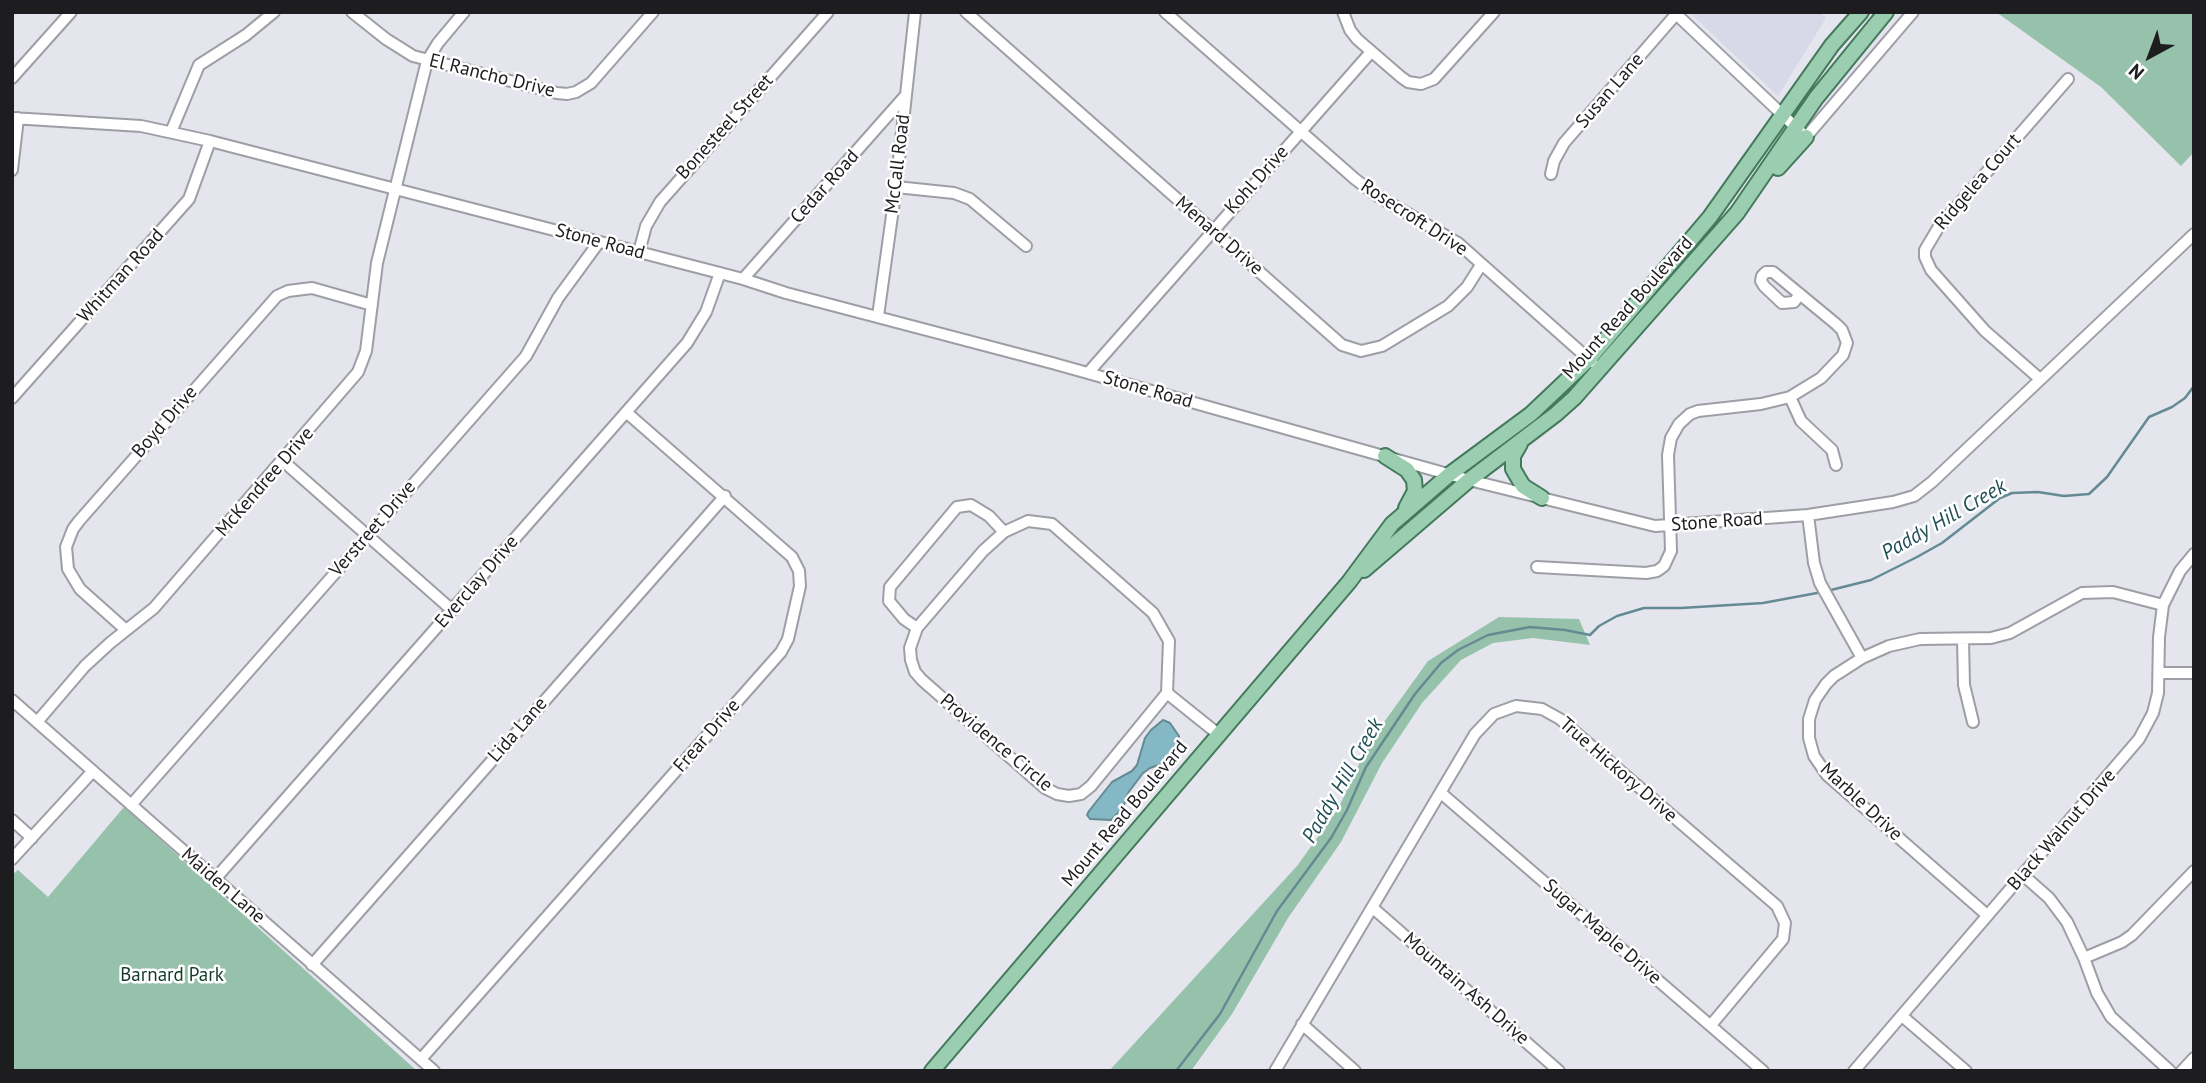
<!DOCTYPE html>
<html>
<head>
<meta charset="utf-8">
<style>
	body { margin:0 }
	#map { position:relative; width:2206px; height:1083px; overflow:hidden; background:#e4e5ed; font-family:"PT Sans",sans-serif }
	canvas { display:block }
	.frame { position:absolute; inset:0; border:14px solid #1d1d20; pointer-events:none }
	.north { position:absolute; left:2115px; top:21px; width:70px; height:70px; -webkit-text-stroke:5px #fff; paint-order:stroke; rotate:221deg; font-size:19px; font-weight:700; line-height:28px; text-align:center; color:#1d1d20 }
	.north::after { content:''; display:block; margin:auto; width:24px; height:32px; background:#1d1d20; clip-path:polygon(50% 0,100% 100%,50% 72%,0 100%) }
</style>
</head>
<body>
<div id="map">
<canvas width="2206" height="1083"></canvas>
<div class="frame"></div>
<div class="north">N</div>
</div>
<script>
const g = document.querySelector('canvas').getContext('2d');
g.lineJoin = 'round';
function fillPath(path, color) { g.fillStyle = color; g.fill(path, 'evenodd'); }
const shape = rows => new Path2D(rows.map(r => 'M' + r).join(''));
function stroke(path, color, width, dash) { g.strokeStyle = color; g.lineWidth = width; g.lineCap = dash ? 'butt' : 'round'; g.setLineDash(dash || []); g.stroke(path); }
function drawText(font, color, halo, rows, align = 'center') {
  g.font = font + ' "PT Sans",sans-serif'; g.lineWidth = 5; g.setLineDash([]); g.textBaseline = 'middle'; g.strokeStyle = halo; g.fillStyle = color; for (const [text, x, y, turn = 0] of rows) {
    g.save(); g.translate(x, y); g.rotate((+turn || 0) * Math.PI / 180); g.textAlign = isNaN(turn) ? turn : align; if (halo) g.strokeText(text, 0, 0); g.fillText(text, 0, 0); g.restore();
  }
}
fillPath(shape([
	[1692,12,1819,12,1826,18,1778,96,1691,14]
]), '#d8d9e8');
fillPath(shape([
	[1996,12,2194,12,2194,152,2181,166,2101,87],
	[1499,617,1579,619,1590,645,1533,638,1493,643,1461,660,1422,703,1382,763,1341,842,1288,918,1232,1014,1191,1071,1109,1071,1297,866,1338,809,1369,743,1428,661],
	[124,807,417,1071,12,1071,12,875,18,870,48,897]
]), '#96c2ab');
const water = shape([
	[1163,720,1170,723,1179,736,1174,755,1167,762,1150,768,1143,773,1128,793,1123,808,1111,820,1090,819,1087,815,1089,811,1112,782,1132,771,1137,765,1145,738,1151,730,1163,720]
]);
fillPath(water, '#83b8c4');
stroke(water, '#648a93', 2);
stroke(shape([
	[1831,590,1871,580,1917,557,1942,543,2000,498,2012,493,2038,492,2064,496,2089,494,2107,477,2149,417,2172,407,2185,398,2194,386],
	[1176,1071,1220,1014,1277,911,1331,838,1347,810,1366,767,1415,694,1441,663,1458,650,1488,635,1530,627,1565,630,1590,635,1599,626,1617,616,1644,608,1681,608,1763,603,1817,593]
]), '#648a93', 2.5);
const minor = shape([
	[352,12,386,39,413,56,557,93,567,94,576,92,591,83,653,12],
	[966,12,1342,345,1361,351,1382,346,1448,306,1467,287,1481,265],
	[1165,12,1355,179,1376,195,1458,243,1592,362],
	[1343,12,1350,30,1357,39,1401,77,1408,82,1421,84,1434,79,1494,12],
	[1674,12,1806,137,1913,12],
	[12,78,71,12],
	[12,118,141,126,210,141,743,279,786,293,1052,363,1469,480,1655,526,1808,515,1893,502,1914,496,1932,482,2194,234],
	[171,132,199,65,246,35,274,12],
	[12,170,18,118],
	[1551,174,1554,161,1564,143,1678,12],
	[896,187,954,193,970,199,1026,246],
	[639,252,646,226,660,202,828,12],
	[743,279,906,95],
	[878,316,896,187,915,12],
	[1088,373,1371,52],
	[2040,379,1985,331,1931,270,1925,257,1925,250,1938,228,2068,79],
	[1790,397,1801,421,1832,450,1836,465],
	[12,398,189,199,210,141],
	[283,461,452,610],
	[1808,515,1814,563,1820,583,1862,658],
	[1028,521,1052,524,1153,613,1169,641,1167,693,1091,786,1081,794,1069,796,1057,794,1045,788,922,680,915,672,911,660,910,648,917,628,983,551,1004,532,1028,521],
	[1537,567,1646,573,1657,571,1664,566,1671,551,1668,455,1671,438,1679,424,1690,414,1698,411,1761,404,1790,397,1821,378,1843,355,1847,343,1842,330,1836,324,1773,272,1766,272,1762,276,1761,281,1764,286,1782,303,1794,302,1800,294],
	[917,628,904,619,889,601,890,587,957,507,971,505,989,516,1004,532],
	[126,630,80,589,68,569,66,547,73,529,79,521,277,296,288,291,312,288,372,305],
	[1963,640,1964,685,1973,722],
	[2159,673,2194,673],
	[1167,693,1218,734],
	[12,700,434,1071],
	[37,722,85,666,110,643,154,608,358,372,366,351,377,263,427,61,438,43,464,12],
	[1441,793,1763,1071],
	[131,805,526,356,558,298,599,242],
	[12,820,32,838],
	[12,859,93,771],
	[2023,875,2049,898,2067,922,2084,958,2097,993,2111,1017,2170,1071],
	[215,879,687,343,706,312,720,273],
	[1373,908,1559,1071],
	[1987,915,1827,775,1814,756,1809,738,1809,719,1815,700,1826,684,1834,676,1862,658,1889,646,1920,639,1991,638,2010,633,2082,593,2113,592,2163,605],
	[2084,958,2122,942,2132,935,2194,871],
	[312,965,725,496],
	[1902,1016,1966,1071],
	[1302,1024,1355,1071],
	[421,1059,781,652,788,639,800,586,799,571,792,557,626,412],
	[1275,1071,1475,734,1494,714,1516,706,1542,709,1560,719,1777,906,1785,923,1783,939,1711,1025],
	[1854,1071,2139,739,2153,713,2158,693,2159,637,2163,605,2180,571,2194,554],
	[2182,1071,2194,1058]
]);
const major = shape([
	[1778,168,1806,137],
	[1520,444,1513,456,1513,469,1523,486,1542,498],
	[1385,456,1407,470,1414,480,1415,491,1406,508],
	[1364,570,1469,480,1556,414,1574,398,1737,213,1816,98,1886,12],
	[932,1071,1349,582,1392,524,1450,474,1531,414,1589,359,1710,217,1832,45,1861,12]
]);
stroke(minor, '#9e9fa6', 14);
stroke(major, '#447a5c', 18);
stroke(minor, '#fff', 10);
stroke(major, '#9bcdb0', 14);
drawText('19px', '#1d1d20', '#fff', [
	["El Rancho Drive",492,76,14],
	["Susan Lane",1610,91,-49],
	["Bonesteel Street",725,127,-48],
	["McCall Road",898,164,-83],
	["Kohl Drive",1257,180,-48],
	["Ridgelea Court",1978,182,-49],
	["Cedar Road",825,187,-48],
	["Rosecroft Drive",1414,218,33],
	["Menard Drive",1219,236,41],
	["Stone Road",600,242,15],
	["Whitman Road",121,276,-48],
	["Mount Read Boulevard",1628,308,-48],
	["Stone Road",1148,390,16],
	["Boyd Drive",165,422,-49],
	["McKendree Drive",265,482,-49],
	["Stone Road",1717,522,-4],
	["Verstreet Drive",373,529,-49],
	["Everclay Drive",477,582,-49],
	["Lida Lane",518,730,-49],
	["Frear Drive",707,736,-49],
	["Providence Circle",996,743,40],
	["True Hickory Drive",1618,770,41],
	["Marble Drive",1861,802,43],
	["Mount Read Boulevard",1125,814,-50],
	["Black Walnut Drive",2062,830,-49],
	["Maiden Lane",223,886,41],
	["Sugar Maple Drive",1602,932,41],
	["Mountain Ash Drive",1466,989,41]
]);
drawText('19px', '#123929', '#fff', [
	["Barnard Park",172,976]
]);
drawText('italic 21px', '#1f4e57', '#fff', [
	["Paddy Hill Creek",1944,520,-30],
	["Paddy Hill Creek",1343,781,-60]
]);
</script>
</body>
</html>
